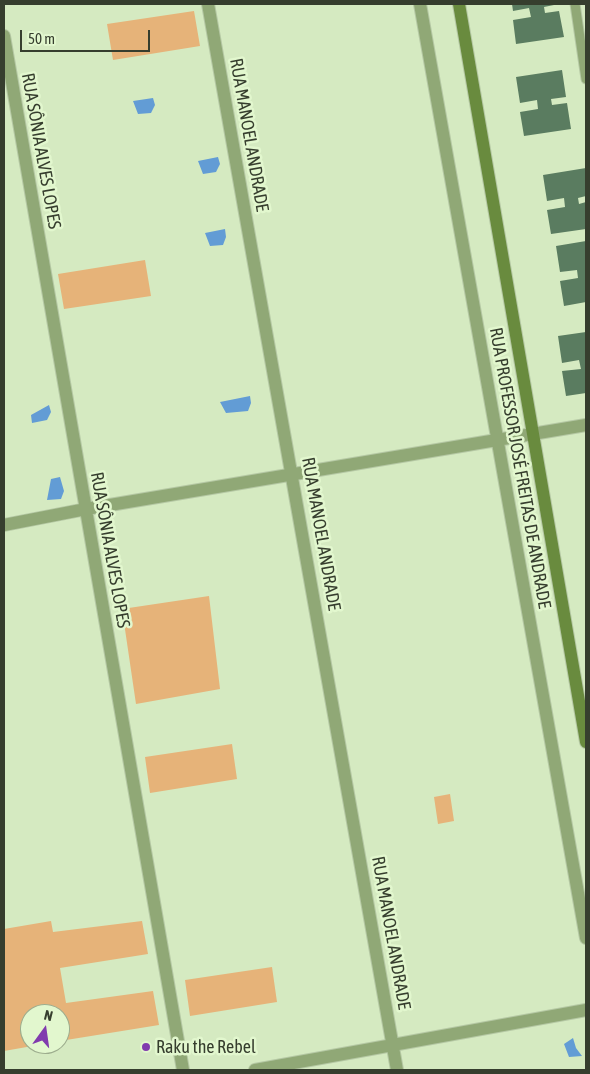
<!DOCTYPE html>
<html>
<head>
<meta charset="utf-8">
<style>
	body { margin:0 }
	#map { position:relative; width:590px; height:1074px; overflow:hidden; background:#d5eac1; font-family:"Asap Condensed",sans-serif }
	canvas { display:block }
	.frame { position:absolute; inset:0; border:5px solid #363e2e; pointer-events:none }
	.north { position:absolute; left:20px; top:1004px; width:50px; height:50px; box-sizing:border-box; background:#e2f7ce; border:1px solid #9dad8e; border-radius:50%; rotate:14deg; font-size:14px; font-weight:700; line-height:20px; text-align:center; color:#363e2e }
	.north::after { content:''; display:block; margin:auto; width:18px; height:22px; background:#813bae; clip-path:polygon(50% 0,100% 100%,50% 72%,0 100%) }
	.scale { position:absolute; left:20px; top:30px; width:130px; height:22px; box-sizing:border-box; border:2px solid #363e2e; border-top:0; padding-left:6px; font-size:15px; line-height:18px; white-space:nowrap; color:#363e2e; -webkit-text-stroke:4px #e2f7ce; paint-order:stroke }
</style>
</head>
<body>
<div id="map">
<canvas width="590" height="1074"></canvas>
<div class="frame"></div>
<div class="north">N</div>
<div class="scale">50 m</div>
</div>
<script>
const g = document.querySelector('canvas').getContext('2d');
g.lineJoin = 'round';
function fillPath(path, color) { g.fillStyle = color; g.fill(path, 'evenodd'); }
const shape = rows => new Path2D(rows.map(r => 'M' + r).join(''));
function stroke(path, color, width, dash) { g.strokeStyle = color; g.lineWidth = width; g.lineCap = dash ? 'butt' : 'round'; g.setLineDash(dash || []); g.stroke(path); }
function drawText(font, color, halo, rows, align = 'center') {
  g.font = font + ' "Asap Condensed",sans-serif'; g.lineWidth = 5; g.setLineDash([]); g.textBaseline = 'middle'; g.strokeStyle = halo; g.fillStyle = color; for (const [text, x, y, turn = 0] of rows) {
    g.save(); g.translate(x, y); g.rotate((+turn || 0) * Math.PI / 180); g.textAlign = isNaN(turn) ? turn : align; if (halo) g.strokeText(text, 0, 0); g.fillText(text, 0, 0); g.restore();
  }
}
fillPath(shape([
	[194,11,200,46,113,60,107,24],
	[145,260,151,296,64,309,58,274],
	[209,596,220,689,136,704,122,609],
	[232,744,237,779,150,793,145,757],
	[450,794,454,821,438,824,434,797],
	[51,921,53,932,142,921,148,954,60,968,66,1003,153,991,159,1025,60,1041,60,1014,30,1014,30,1044,44,1044,4,1051,4,929],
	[272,967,277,1002,190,1016,185,980]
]), '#e6b379');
fillPath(shape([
	[153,98,155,105,151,113,138,114,133,101],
	[218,157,220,164,216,172,203,174,198,161],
	[225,229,226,237,223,245,210,246,205,233],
	[250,396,251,403,248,411,226,413,220,402],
	[49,405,51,412,47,420,32,423,31,415],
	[60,477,64,491,61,499,47,500,51,479],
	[573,1038,576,1048,582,1056,569,1057,564,1044]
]), '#629cd5');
fillPath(shape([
	[512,4,559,4,544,7,545,13,559,11,564,37,516,44,513,20,531,17,529,8,513,11],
	[562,70,566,97,551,99,552,105,567,103,571,129,524,136,520,112,538,109,537,100,520,103,516,77],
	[586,168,586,196,578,198,579,204,586,202,586,229,551,234,547,210,565,207,564,198,547,201,543,175],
	[586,241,586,302,564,306,560,281,578,278,577,270,560,272,556,246],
	[586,332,586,393,566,396,562,371,581,369,579,360,562,363,558,336]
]), '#5a7c60');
const lane = shape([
	[575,4,586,79]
]);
const street = shape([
	[208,4,397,1070],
	[420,4,586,938],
	[4,36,183,1070],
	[4,525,86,509,586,425],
	[255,1070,586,1010]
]);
const secondary = shape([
	[459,4,586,742]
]);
stroke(lane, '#b5c8a4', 11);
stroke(street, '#b5c8a4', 14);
stroke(secondary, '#b5c8a4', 14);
stroke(lane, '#90a876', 9);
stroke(street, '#90a876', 12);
stroke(secondary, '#698b3e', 12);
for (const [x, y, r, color] of [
	[146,1047,5,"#813bae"]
]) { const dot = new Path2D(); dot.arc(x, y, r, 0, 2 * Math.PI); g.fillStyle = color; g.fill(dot); stroke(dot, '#e2f7ce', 2); }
drawText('18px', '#363e2e', '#e2f7ce', [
	["RUA MANOEL ANDRADE",249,135,80],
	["RUA SÔNIA ALVES LOPES",41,151,80],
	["RUA PROFESSOR JOSÉ FREITAS DE ANDRADE",520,468,80],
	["RUA MANOEL ANDRADE",321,534,80],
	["RUA SÔNIA ALVES LOPES",110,550,80],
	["RUA MANOEL ANDRADE",391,933,80]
]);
drawText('18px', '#363e2e', '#e2f7ce', [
	["Raku the Rebel",156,1047]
], 'left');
</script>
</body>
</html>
